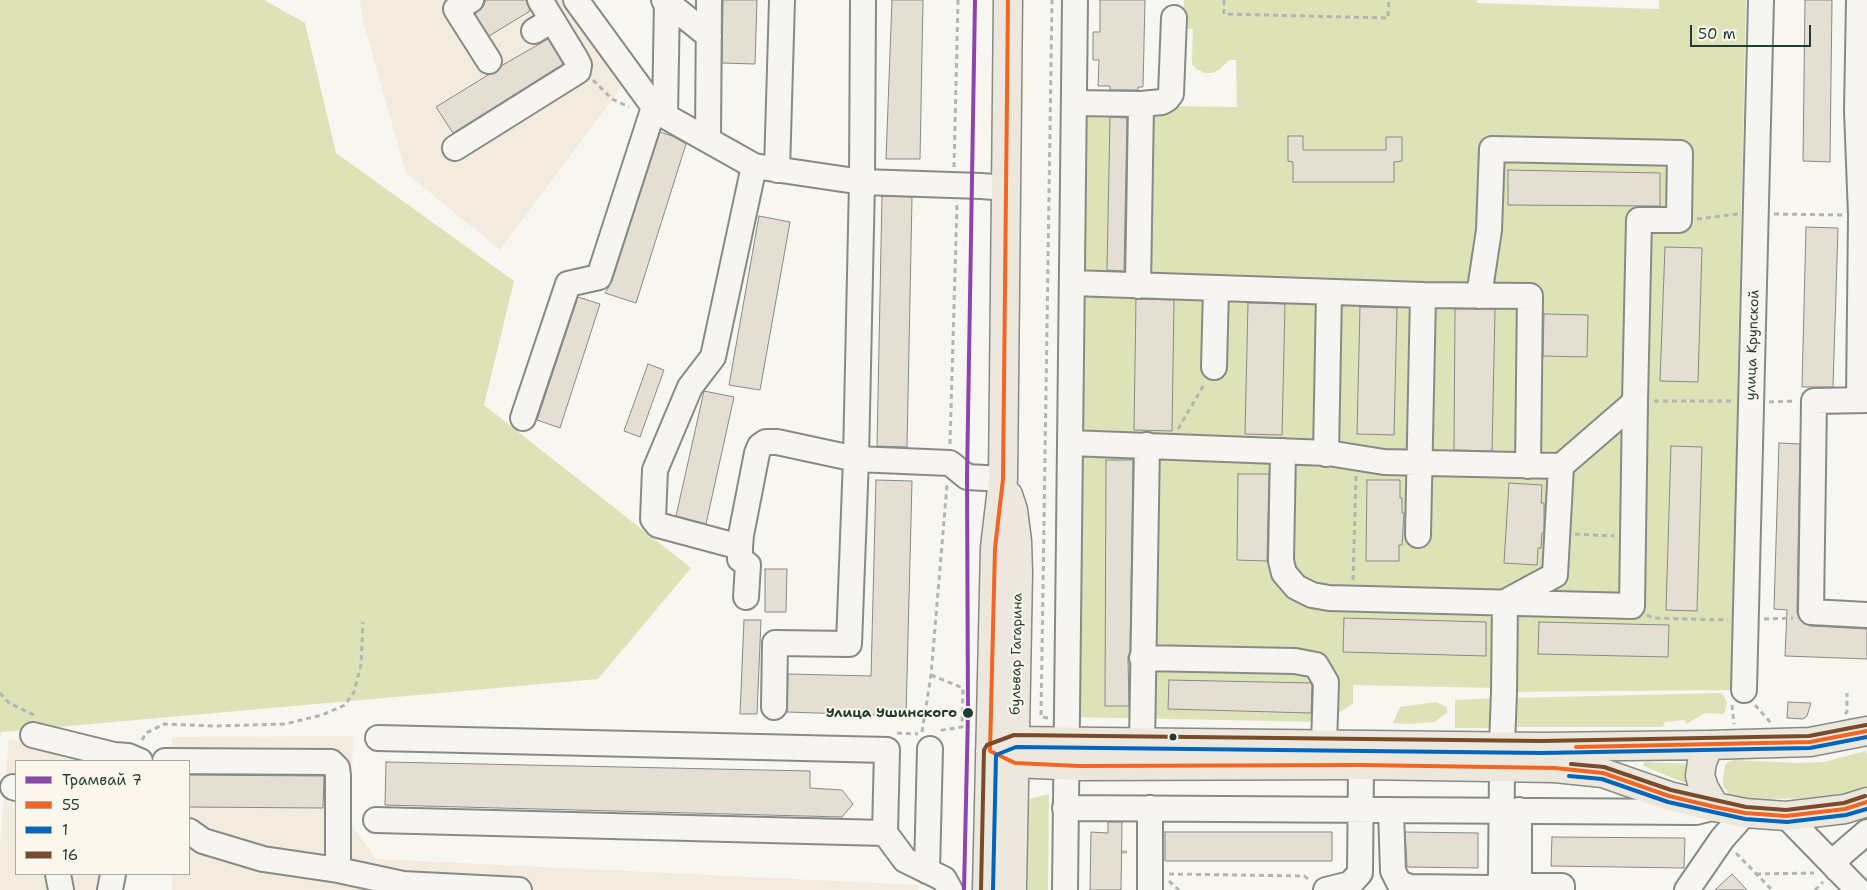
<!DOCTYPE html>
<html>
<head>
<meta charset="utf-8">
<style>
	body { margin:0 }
	#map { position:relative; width:1867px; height:890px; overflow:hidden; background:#f8f6f0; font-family:"Shantell Sans",sans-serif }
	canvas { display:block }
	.legend { position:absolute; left:15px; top:760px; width:175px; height:115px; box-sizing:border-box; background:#fbf7ec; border:1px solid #a3ada2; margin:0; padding:6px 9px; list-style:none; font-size:15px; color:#1f3d34 }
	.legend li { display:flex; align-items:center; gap:10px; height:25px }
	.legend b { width:25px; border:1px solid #a3ada2 }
	.scale { position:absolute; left:1690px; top:25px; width:121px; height:22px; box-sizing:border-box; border:2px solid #1f3d34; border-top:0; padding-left:6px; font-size:15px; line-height:18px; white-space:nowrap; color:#1f3d34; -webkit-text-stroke:4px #fbf7ec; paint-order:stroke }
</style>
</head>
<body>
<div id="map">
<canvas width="1867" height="890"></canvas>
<ul class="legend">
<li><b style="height:6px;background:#8e44ad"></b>Трамвай 7</li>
<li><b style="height:6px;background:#f26522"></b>55</li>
<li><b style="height:6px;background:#0065bd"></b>1</li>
<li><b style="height:6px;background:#7a4b2a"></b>16</li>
</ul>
<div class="scale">50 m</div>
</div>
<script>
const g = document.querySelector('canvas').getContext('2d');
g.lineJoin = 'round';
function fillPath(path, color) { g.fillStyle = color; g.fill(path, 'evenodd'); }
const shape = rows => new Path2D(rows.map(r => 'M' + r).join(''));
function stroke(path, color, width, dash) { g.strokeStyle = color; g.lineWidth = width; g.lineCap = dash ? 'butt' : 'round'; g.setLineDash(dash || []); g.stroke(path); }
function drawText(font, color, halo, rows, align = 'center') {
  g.font = font + ' "Shantell Sans",sans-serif'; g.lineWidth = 4; g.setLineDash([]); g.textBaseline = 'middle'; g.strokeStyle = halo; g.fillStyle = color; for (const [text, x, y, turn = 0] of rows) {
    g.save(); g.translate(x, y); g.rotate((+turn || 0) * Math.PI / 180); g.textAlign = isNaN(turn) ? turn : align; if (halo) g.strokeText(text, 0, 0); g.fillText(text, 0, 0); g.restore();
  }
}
fillPath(shape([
	[360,0,570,0,629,77,500,250,406,173,364,25],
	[353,736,351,824,376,859,918,885,918,890,172,890,172,874,189,874,189,761,172,761,172,737],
	[9,739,118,761,16,761,16,874,106,874,103,890,0,890,0,844]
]), '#f4ebdf');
fillPath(shape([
	[0,0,264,0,305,23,336,153,514,281,484,405,691,568,598,679,1,732,0,737],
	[1184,0,1477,0,1477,3,1659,9,1659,0,1746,0,1737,401,1735,620,1731,690,1504,692,1495,688,1353,685,1353,704,1324,722,1067,717,1074,105,1237,107,1236,60,1229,60,1219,70,1212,73,1205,73,1196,69,1192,64,1193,29,1183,28],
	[1720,693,1723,694,1727,703,1724,714,1705,713,1686,724,1685,720,1665,722,1663,727,1510,727,1510,698],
	[1496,698,1493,728,1455,728,1455,700],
	[1436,702,1447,707,1447,713,1434,722,1409,724,1393,723,1400,707],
	[1865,751,1867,755,1867,789,1852,794,1827,798,1768,799,1731,798,1723,785,1723,778,1725,766,1727,762,1734,760,1799,763,1824,762],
	[1644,762,1693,764,1693,786,1643,766],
	[1049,794,1048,890,1028,890,1029,799]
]), '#dee3b7');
const building = shape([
	[486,0,526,0,530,11,489,36,475,14,483,7,486,0],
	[723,0,757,0,755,64,722,63,723,0],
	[892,0,923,0,920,159,886,159,892,0],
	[1100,0,1145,0,1143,87,1138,87,1138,90,1110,90,1110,86,1098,86,1099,60,1093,60,1093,32,1100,32,1100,0],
	[1805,0,1832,0,1830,162,1803,161,1805,0],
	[548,39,563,64,453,133,436,107,488,75,496,73,501,66,548,39],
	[1110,117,1127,118,1124,271,1107,270,1110,117],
	[660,132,672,136,686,144,636,303,605,293,612,281,660,132],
	[1288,136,1303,136,1303,150,1386,150,1386,137,1402,137,1402,161,1394,162,1394,182,1293,182,1293,162,1288,161,1288,136],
	[1508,170,1660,173,1660,206,1508,205,1508,170],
	[882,196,912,197,907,447,877,446,882,196],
	[759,216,790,222,760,390,729,385,759,216],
	[1806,227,1838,228,1833,387,1802,387,1806,227],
	[1665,247,1702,248,1698,382,1660,381,1665,247],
	[578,297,600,304,560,428,537,420,578,297],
	[1136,299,1174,300,1172,431,1134,430,1136,299],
	[1248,303,1285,304,1282,435,1245,434,1248,303],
	[1360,307,1397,308,1394,435,1357,434,1360,307],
	[1455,309,1495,309,1492,451,1454,450,1455,309],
	[1544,314,1588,315,1587,357,1543,356,1544,314],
	[648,364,664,370,640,437,624,431,648,364],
	[704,391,734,397,706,524,676,516,704,391],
	[1779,443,1800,444,1797,612,1799,618,1803,623,1810,626,1867,629,1867,659,1785,656,1787,610,1774,609,1779,443],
	[1671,446,1702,447,1697,611,1666,610,1671,446],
	[1106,460,1133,460,1130,652,1128,657,1129,706,1105,706,1106,460],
	[1238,474,1269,474,1267,561,1237,560,1238,474],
	[876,480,912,481,906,716,787,712,788,674,871,676,876,480],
	[1367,480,1400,480,1400,498,1402,498,1402,513,1404,513,1402,545,1399,545,1399,561,1366,561,1367,480],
	[1509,483,1542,485,1541,503,1544,503,1544,533,1542,533,1541,548,1538,548,1537,565,1504,563,1509,483],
	[765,569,787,569,786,612,765,612,765,569],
	[1344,618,1486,622,1486,656,1343,652,1344,618],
	[744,620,761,620,757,714,740,714,744,620],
	[1539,622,1669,625,1668,657,1538,654,1539,622],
	[1169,680,1311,683,1312,686,1311,713,1168,709,1169,680],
	[1788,702,1811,703,1807,716,1803,719,1787,718,1788,702],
	[386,762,810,771,810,788,842,790,853,804,842,817,385,805,386,762],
	[189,775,324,776,323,808,189,807,189,775],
	[1108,822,1122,822,1121,890,1090,890,1091,832,1108,833,1108,822],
	[1165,832,1332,832,1332,861,1165,861,1165,832],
	[1405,832,1478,833,1478,868,1407,867,1405,832],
	[1552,837,1685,838,1684,868,1551,866,1552,837],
	[1732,874,1747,890,1715,890,1732,874]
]);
fillPath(building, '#e5ded3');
stroke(building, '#868b86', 1);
const minor = shape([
	[471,0,456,9,489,61],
	[576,0,654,107,665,116,754,166,862,182,981,186,1006,188],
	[664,0,709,36],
	[1859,0,1857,111,1861,215,1859,399],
	[534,31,552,20],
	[1074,103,1141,104,1138,286],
	[1141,104,1162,102,1167,99,1171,94,1174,18],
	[665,116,667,0],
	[708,139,709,0],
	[455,148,578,71,579,65,576,59,540,0],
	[754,166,713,357,690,387,655,470,653,519,658,525,740,547,741,535,757,453,760,446,766,442,777,442,856,459,950,463,967,477,1003,479],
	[777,170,782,0],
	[1072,283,1423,295,1530,296,1528,466],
	[1214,367,1216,288],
	[1867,400,1814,401,1811,612,1867,615],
	[523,418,568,284,599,277,654,107],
	[1070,443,1328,453,1384,462,1561,466,1635,402,1639,220,1679,220,1680,153,1492,149,1489,230,1479,296],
	[1283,451,1281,561,1284,573,1296,587,1312,595,1329,598,1632,606,1635,402],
	[1326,454,1329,292],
	[1418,535,1423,295],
	[740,547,740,559,748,565,746,597],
	[1142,658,1295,661,1316,665,1326,682,1324,744],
	[1744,690,1761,0],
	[774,707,775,643,849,644,856,459,862,182,863,0],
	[33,735,114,755,128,756,140,761],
	[1142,743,1147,445],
	[1502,746,1504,692,1505,602,1555,575,1561,466],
	[165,761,331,762,337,768,338,776,338,870],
	[13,787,16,788],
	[1065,808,1696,812,1708,809],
	[1150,808,1150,890],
	[1391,810,1393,871,1399,883,1410,887,1490,888,1498,885,1501,876,1502,768],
	[1519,810,1519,886,1562,886,1562,890],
	[1786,816,1858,890],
	[376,820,885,833,887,750,378,738],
	[189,831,203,841,263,859,338,870,403,884,519,890],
	[885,833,905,860,944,879,950,890],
	[1837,869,1838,857,1867,832],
	[927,871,930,749],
	[58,874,61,890],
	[110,890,113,874],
	[1065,890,1075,0],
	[1326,890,1350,884,1360,873,1361,765],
	[1687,890,1722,839,1745,813]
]);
const major = shape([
	[1008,495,1013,510,1017,541,1018,573,1012,890],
	[1709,745,1702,762,1700,776,1704,788,1715,807],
	[990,751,1015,763,1079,766,1361,765,1555,768,1603,773,1669,796,1715,807,1745,813,1786,816,1845,809,1867,802],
	[990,751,1015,741,1542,747,1709,745,1810,742,1867,731],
	[987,890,995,548,1003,479,1008,0]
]);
stroke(minor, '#868b86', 28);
stroke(major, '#868b86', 31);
stroke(shape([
	[1224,0,1224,14,1388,18,1389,0],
	[593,80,612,99,629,107],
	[954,167,958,0],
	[1774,214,1843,215],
	[1697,219,1738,214],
	[1654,401,1733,401],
	[1769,402,1796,401],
	[1178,429,1205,383],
	[950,444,957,203],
	[1575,534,1614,536],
	[1353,580,1356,476],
	[1647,615,1653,618,1728,620],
	[1764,619,1793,618],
	[931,675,963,688,962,727,937,731],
	[0,693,9,703,34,715],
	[1732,705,1734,724],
	[1755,705,1771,723],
	[1845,714,1847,712,1847,693],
	[1048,718,1041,717,1052,0],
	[922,732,931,675,947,485],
	[897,733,918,734],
	[142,740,146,733,164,724,214,726,285,724,322,715,345,705,354,692,361,665,363,622],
	[1122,852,1131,852],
	[1736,853,1772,890],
	[1169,874,1304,876,1311,881],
	[1756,874,1814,873],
	[1169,881,1179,890],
	[1815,890,1823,882]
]), '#b2b5b1', 3, [5, 4]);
stroke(minor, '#f6f5f1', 24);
stroke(major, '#ede8dd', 28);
stroke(shape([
	[1008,0,1003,479,995,548,990,751,1015,763,1079,766,1361,765,1555,768,1603,773,1669,796,1715,807,1745,813,1786,816,1845,809,1867,802],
	[1576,747,1810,742,1867,731]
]), '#f26522', 4);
stroke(shape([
	[1569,776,1602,779,1668,802,1745,819,1787,822,1846,815,1867,809],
	[993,890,996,755,1016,747,1542,753,1810,748,1867,737]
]), '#0065bd', 4);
stroke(shape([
	[1571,764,1604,767,1671,790,1746,807,1786,810,1844,803,1865,796],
	[981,890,984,750,987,745,1014,735,1542,741,1809,736,1866,725]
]), '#7a4b2a', 4);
stroke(shape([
	[964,890,968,713,967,477,975,0]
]), '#8e44ad', 4);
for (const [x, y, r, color] of [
	[968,713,6,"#1f3d34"],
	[1173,737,4.5,"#1f3d34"]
]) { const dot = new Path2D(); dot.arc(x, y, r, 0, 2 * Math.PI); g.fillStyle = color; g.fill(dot); stroke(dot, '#fbf7ec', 2); }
drawText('14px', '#1f3d34', '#fbf7ec', [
	["улица Крупской",1753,345,-88],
	["бульвар Гагарина",1017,654,-89]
]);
drawText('bold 14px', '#1f3d34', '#fbf7ec', [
	["Улица Ушинского",957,713]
], 'right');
</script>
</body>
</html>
